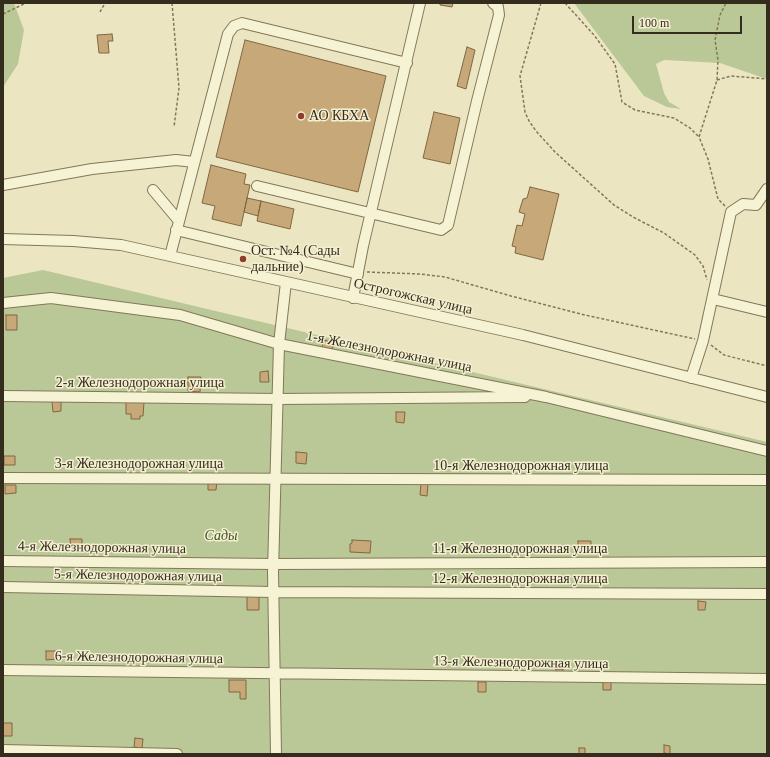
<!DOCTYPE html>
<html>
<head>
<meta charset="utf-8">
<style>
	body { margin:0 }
	#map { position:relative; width:770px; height:757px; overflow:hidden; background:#ebe6c1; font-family:"Times New Roman",serif }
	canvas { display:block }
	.frame { position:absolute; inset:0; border:4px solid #342c1d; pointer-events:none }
	.scale { position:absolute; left:632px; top:16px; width:110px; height:18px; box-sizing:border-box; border:2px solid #342c1d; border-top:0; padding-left:5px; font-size:12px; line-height:14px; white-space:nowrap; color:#342c1d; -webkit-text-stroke:3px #f3efd0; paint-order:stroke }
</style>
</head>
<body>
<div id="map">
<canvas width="770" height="757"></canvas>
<div class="frame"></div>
<div class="scale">100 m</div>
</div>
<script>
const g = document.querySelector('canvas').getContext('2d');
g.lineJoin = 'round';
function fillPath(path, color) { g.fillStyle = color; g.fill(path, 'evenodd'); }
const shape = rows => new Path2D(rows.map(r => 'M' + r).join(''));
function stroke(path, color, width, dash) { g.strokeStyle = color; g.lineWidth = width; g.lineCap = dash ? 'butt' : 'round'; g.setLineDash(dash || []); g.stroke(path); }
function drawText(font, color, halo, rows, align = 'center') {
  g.font = font + ' "Times New Roman",serif'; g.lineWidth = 3; g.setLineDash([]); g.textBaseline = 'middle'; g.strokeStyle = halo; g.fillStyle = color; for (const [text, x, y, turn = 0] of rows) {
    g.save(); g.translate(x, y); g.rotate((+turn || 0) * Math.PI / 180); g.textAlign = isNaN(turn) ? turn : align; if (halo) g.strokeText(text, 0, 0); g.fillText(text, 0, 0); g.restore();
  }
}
fillPath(shape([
	[3,3,14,3,24,30,18,64,3,87],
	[574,3,767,3,767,79,720,63,664,60,656,64,664,93,669,102,681,109,667,107,644,96],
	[43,270,767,442,767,754,3,754,3,278]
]), '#b9c896');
const building = shape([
	[440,3,453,3,452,7,440,5,440,3],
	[112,34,113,41,108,41,109,53,99,53,97,35,112,34],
	[245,40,386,76,358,192,216,157,245,40],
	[467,47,475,50,466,89,457,86,467,47],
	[434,112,460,118,450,164,423,158,434,112],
	[211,165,246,174,244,184,250,185,241,226,212,219,215,206,202,203,211,165],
	[530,187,559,194,543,260,515,253,516,247,512,246,517,225,522,226,525,214,519,212,523,199,527,198,530,187],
	[247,198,261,201,258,216,244,212,247,198],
	[261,201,294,209,290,229,257,221,261,201],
	[6,315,17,315,17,330,6,330,6,315],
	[324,340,334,343,332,350,322,347,324,340],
	[268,371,269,382,260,382,260,372,268,371],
	[188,377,201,377,200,392,188,391,188,377],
	[61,400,61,411,53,412,52,401,61,400],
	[126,402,144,402,143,416,140,416,140,419,131,419,131,414,126,414,126,402],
	[396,412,405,412,404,423,396,422,396,412],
	[296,452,307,453,306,464,296,463,296,452],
	[4,456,15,456,15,465,4,465,4,456],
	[208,481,217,481,216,490,208,490,208,481],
	[421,483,428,484,427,496,420,495,421,483],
	[5,485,16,485,16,493,5,494,5,485],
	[70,539,82,539,82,548,71,548,70,539],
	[352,540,371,541,370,553,350,552,350,544,352,543,352,540],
	[578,541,591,541,591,547,578,548,578,541],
	[247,595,259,595,259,610,247,610,247,595],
	[698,601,706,602,705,610,698,610,698,601],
	[46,651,57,651,57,659,46,660,46,651],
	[556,669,563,669,563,675,556,674,556,669],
	[229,680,246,680,246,699,240,699,240,692,229,692,229,680],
	[603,681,611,681,611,690,603,690,603,681],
	[478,682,486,682,486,692,478,692,478,682],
	[3,723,12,723,12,736,3,736,3,723],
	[135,738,143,739,142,748,134,747,135,738],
	[664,745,670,746,670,754,664,753,664,745],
	[579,748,585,748,585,754,579,754,579,748]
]);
fillPath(building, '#c7a879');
stroke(building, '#816641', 1);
const minor = shape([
	[3,185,92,169,176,160,194,162],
	[257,186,441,230,448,225,477,101,499,15,498,7,493,3],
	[153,190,179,221],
	[176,230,358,274],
	[3,239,73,241,121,245,523,335,767,397],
	[170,256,228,34,234,26,242,23,407,63],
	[353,298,363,246,420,3],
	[713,299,767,312],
	[3,303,51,298,180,315,279,344,546,397,767,451],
	[691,378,703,341,731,212,743,204,756,205,767,189],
	[3,396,278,399,525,397],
	[3,478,767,480],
	[3,561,273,564,767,562],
	[3,587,273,592,767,594],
	[3,670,767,679],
	[3,750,177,754],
	[276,754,273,572,279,344,286,282]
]);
stroke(minor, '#83775a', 12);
stroke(shape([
	[172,3,179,88,174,127],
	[541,3,520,76,525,112,529,121,536,131,555,152,614,205,633,217,664,233,695,255,703,266,707,280],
	[565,3,594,35,615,64,622,102,635,110,674,118,690,128,699,137],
	[100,12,105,3],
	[3,14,26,3],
	[717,80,731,76,767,79],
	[725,206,718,199,708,159,699,137,717,80,718,60,715,40,720,15,726,3],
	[367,272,420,274,445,277,511,296,585,315,695,339],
	[711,345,724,355,767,366]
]), '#83775a', 1.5, [3, 2]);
stroke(minor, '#f6f2d4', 10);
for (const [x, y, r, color] of [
	[301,116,4,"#8f3e2e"],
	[243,259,4,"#8f3e2e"]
]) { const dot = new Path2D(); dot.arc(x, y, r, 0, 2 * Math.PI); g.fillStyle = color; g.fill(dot); stroke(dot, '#f3efd0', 1.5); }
drawText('14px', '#342c1d', '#f3efd0', [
	["АО КБХА",309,116],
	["Ост. №4 (Сады",251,251],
	["дальние)",251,267]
], 'left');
drawText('14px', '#342c1d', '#f3efd0', [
	["Острогожская улица",413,297,13],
	["1-я Железнодорожная улица",389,352,11],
	["2-я Железнодорожная улица",140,383],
	["3-я Железнодорожная улица",139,464],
	["10-я Железнодорожная улица",521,466],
	["4-я Железнодорожная улица",102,548,1],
	["11-я Железнодорожная улица",520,549],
	["5-я Железнодорожная улица",138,576,1],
	["12-я Железнодорожная улица",520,579],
	["6-я Железнодорожная улица",139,658,1],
	["13-я Железнодорожная улица",521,663,1]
]);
drawText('italic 14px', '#3d4f25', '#f3efd0', [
	["Сады",221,536]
]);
</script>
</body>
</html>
